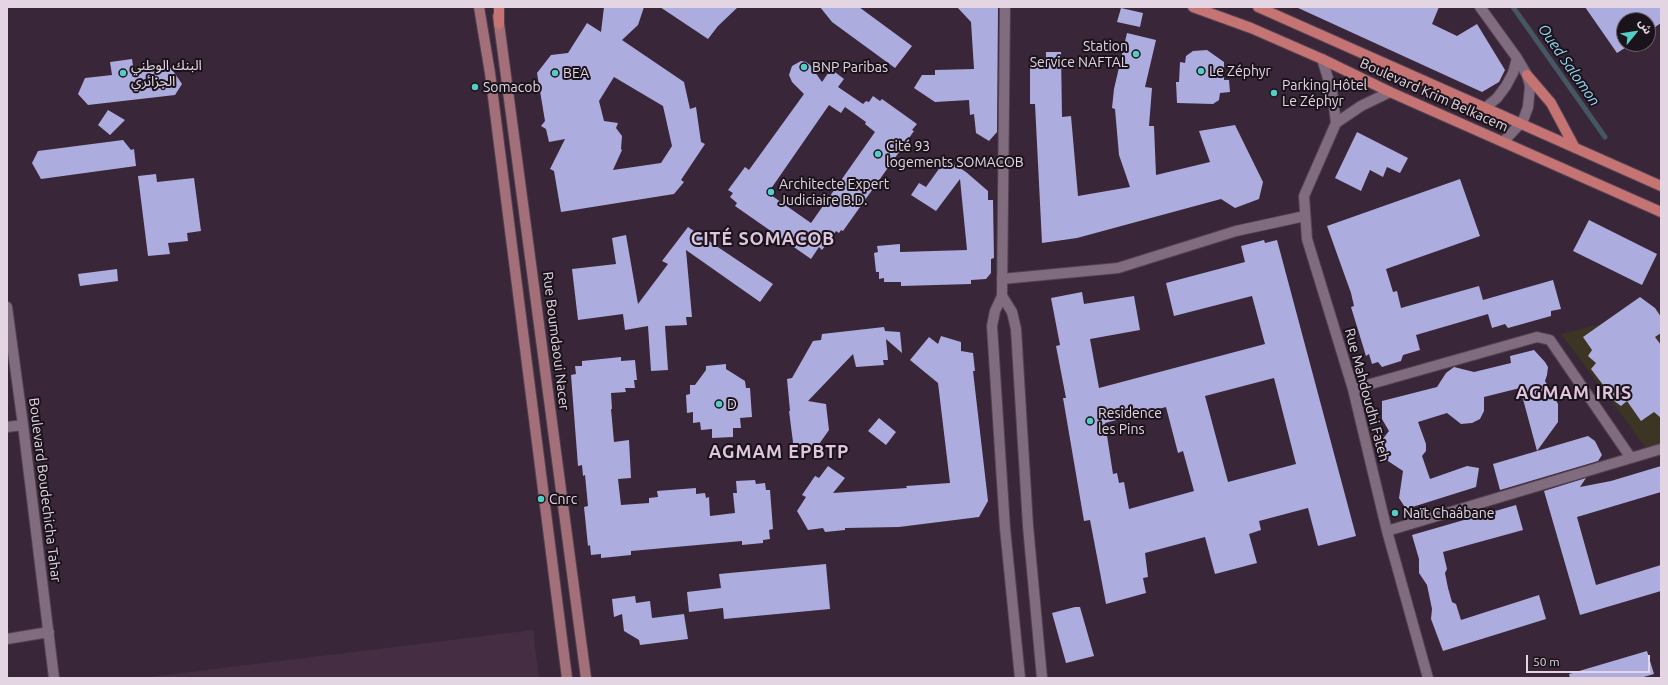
<!DOCTYPE html>
<html>
<head>
<meta charset="utf-8">
<style>
	body { margin:0 }
	#map { position:relative; width:1668px; height:685px; overflow:hidden; background:#392638; font-family:Ubuntu,"Noto Sans Arabic",sans-serif }
	canvas { display:block }
	.frame { position:absolute; inset:0; border:8px solid #e3d6e2; pointer-events:none }
	.north { position:absolute; left:1616px; top:12px; width:40px; height:40px; box-sizing:border-box; background:#1b131b; border:1px solid #6b616b; border-radius:50%; rotate:60deg; font-size:11px; font-weight:700; line-height:16px; text-align:center; color:#e3d6e2 }
	.north::after { content:''; display:block; margin:auto; width:14px; height:18px; background:#54cdc6; clip-path:polygon(50% 0,100% 100%,50% 72%,0 100%) }
	.scale { position:absolute; left:1526px; top:655px; width:124px; height:18px; box-sizing:border-box; border:2px solid #e3d6e2; border-top:0; padding-left:5px; font-size:12px; line-height:14px; white-space:nowrap; color:#e3d6e2; -webkit-text-stroke:3px #1b131b; paint-order:stroke }
</style>
</head>
<body>
<div id="map">
<canvas width="1668" height="685"></canvas>
<div class="frame"></div>
<div class="north">ش</div>
<div class="scale">50 m</div>
</div>
<script>
const g = document.querySelector('canvas').getContext('2d');
g.lineJoin = 'round';
function fillPath(path, color) { g.fillStyle = color; g.fill(path, 'evenodd'); }
const shape = rows => new Path2D(rows.map(r => 'M' + r).join(''));
function stroke(path, color, width, dash) { g.strokeStyle = color; g.lineWidth = width; g.lineCap = dash ? 'butt' : 'round'; g.setLineDash(dash || []); g.stroke(path); }
function drawText(font, color, halo, rows, align = 'center') {
  g.font = font + ' Ubuntu,"Noto Sans Arabic",sans-serif'; g.lineWidth = 4; g.setLineDash([]); g.textBaseline = 'middle'; g.strokeStyle = halo; g.fillStyle = color; for (const [text, x, y, turn = 0] of rows) {
    g.save(); g.translate(x, y); g.rotate((+turn || 0) * Math.PI / 180); g.textAlign = isNaN(turn) ? turn : align; if (halo) g.strokeText(text, 0, 0); g.fillText(text, 0, 0); g.restore();
  }
}
fillPath(shape([
	[533,630,539,678,141,678]
]), '#452d44');
fillPath(shape([
	[1661,310,1661,445,1647,449,1561,334]
]), '#3c3524');
stroke(shape([
	[1513,7,1605,137]
]), '#445762', 5);
fillPath(shape([
	[604,7,644,7,638,25,622,40,684,82,690,109,696,107,701,142,705,144,681,180,684,182,674,194,561,212,554,171,550,169,565,139,549,142,546,129,541,126,545,121,537,73,551,55,568,53,587,23,601,32],
	[614,77,663,106,672,146,661,163,613,170,622,150,621,149,622,136,616,128,618,123,604,121,599,101],
	[660,7,738,7,718,26,708,39],
	[820,7,859,7,912,46,895,68,832,22],
	[957,7,998,7,997,132,989,141,976,133,974,114,970,115,969,100,935,102,914,88,922,75,935,75,935,70,974,69,971,22],
	[1296,7,1439,7,1432,24,1457,36,1477,24,1505,70,1499,82,1482,92],
	[1585,7,1661,7,1661,23,1648,32,1648,20,1624,20,1624,44,1631,44,1617,53],
	[1121,8,1143,13,1140,27,1117,22],
	[1127,33,1156,40,1145,87,1152,88,1149,126,1154,126,1156,175,1210,162,1199,131,1235,125,1263,182,1259,199,1235,208,1221,199,1077,238,1042,243,1035,104,1030,104,1030,58,1046,58,1046,52,1061,52,1062,117,1071,116,1078,196,1130,187,1119,155,1115,109,1112,108,1114,89],
	[1207,50,1224,62,1224,80,1229,80,1230,92,1220,93,1219,100,1213,104,1177,103,1176,82,1179,82,1180,62,1185,63,1186,56,1193,51],
	[132,59,134,72,171,68,182,84,175,95,88,105,78,94,85,78,112,75,110,62],
	[801,61,806,62,810,65,822,82,831,69,844,79,838,87,863,104,866,101,869,102,873,96,880,101,882,99,917,124,912,130,914,131,843,231,841,230,839,233,836,231,822,250,819,247,811,259,735,206,737,203,730,197,733,193,728,190,745,167,749,170,804,94,792,82,789,75,792,66],
	[829,105,841,113,845,107,866,122,865,124,875,132,811,223,768,193],
	[108,110,125,120,110,135,98,125],
	[1357,132,1408,158,1400,173,1387,167,1383,177,1370,170,1361,191,1335,178],
	[123,140,131,150,134,149,136,166,41,179,32,163,38,151],
	[946,159,966,172,988,191,988,200,993,200,994,258,991,259,991,273,986,279,971,280,971,284,901,286,901,282,884,282,884,278,879,279,879,272,876,272,874,253,878,252,877,246,900,244,900,252,967,250,960,179,936,211,911,195,919,183,926,187],
	[156,174,157,182,194,178,201,231,187,233,188,241,168,243,170,254,148,256,138,176],
	[1460,179,1480,236,1386,269,1393,292,1397,291,1401,308,1479,286,1483,300,1553,280,1561,309,1551,311,1551,316,1508,328,1505,324,1492,328,1488,314,1416,335,1420,350,1403,355,1401,361,1382,367,1378,362,1372,364,1369,354,1366,356,1351,307,1354,306,1351,293,1327,226],
	[1589,220,1657,254,1642,285,1573,251],
	[688,227,773,284,760,302,686,250,692,317,686,317,687,325,665,326,668,370,651,371,648,326,625,330,623,314,578,320,572,269,616,264,612,238,626,235,638,304,668,264,662,261],
	[1264,240,1265,243,1277,240,1356,536,1318,546,1308,508,1259,521,1261,530,1249,534,1257,563,1215,574,1205,537,1145,553,1148,577,1143,578,1146,593,1106,604,1090,520,1084,521,1063,398,1066,398,1056,346,1060,345,1051,298,1082,292,1084,304,1134,296,1140,330,1090,339,1099,388,1265,344,1252,296,1174,316,1166,283,1245,262,1241,246],
	[1274,378,1296,464,1228,482,1205,396],
	[1166,407,1178,453,1183,451,1194,491,1129,509,1124,482,1119,483,1117,473,1113,474,1105,423],
	[117,269,118,281,80,286,78,274],
	[1640,297,1655,308,1661,317,1661,333,1655,337,1661,345,1661,418,1654,412,1641,421,1627,401,1621,406,1605,394,1607,390,1591,369,1596,363,1588,356,1592,350,1583,337],
	[884,327,885,331,900,332,902,353,886,339,888,360,883,360,884,365,856,367,853,354,808,401,826,404,829,430,817,447,794,450,789,411,790,411,787,379,792,378,813,341,821,340,822,334],
	[941,336,961,342,961,351,973,353,975,371,973,371,988,501,979,517,899,527,845,528,845,530,825,532,823,528,808,530,797,511,806,497,802,495,815,476,819,478,828,466,845,478,833,493,907,488,906,486,950,483,938,383,910,360,929,337,938,344],
	[1534,350,1545,362,1548,367,1547,375,1545,381,1558,404,1558,422,1537,451,1520,388,1484,397,1484,411,1480,419,1472,423,1461,424,1447,413,1418,422,1426,444,1426,451,1422,456,1430,479,1467,466,1479,468,1476,487,1406,509,1399,498,1403,471,1385,459,1383,453,1382,440,1389,431,1382,419,1382,401,1437,387,1446,373,1454,367,1474,372,1511,363,1510,356],
	[621,357,621,361,635,360,637,380,634,380,635,388,625,388,626,392,611,393,612,409,611,409,614,442,629,440,631,478,618,479,621,505,649,503,649,498,658,497,657,491,696,488,696,494,705,493,706,498,709,497,710,516,735,513,733,493,737,493,736,481,755,480,756,484,765,483,766,490,770,490,773,529,769,530,770,539,763,540,763,543,742,545,742,541,631,551,631,555,601,558,601,554,591,555,590,545,588,546,584,507,588,506,585,475,583,476,582,465,578,466,571,375,576,374,575,366,582,366,582,361],
	[726,364,726,369,745,381,746,388,750,388,752,417,740,418,741,428,733,428,733,437,712,438,712,429,701,430,700,422,693,423,693,412,687,413,686,395,690,394,690,385,695,385,706,370,706,366],
	[879,418,896,432,886,445,868,431],
	[1588,436,1595,441,1602,455,1598,461,1500,490,1493,464],
	[1661,466,1661,492,1577,517,1596,585,1661,565,1661,591,1580,615,1544,491,1586,478,1580,487,1611,481],
	[1516,505,1523,530,1443,552,1447,569,1445,573,1448,588,1452,602,1456,604,1461,620,1539,595,1546,619,1443,651,1431,619,1432,609,1427,585,1419,573,1419,559,1412,535],
	[826,564,830,609,724,619,723,608,689,612,687,592,721,588,719,574],
	[635,596,636,603,650,601,652,618,684,614,688,639,640,645,639,640,624,631,622,614,614,617,612,599],
	[1075,607,1080,607,1094,656,1066,663,1052,613],
	[1647,651,1654,674,1640,678,1570,678,1569,674]
]), '#adacdf');
const street = shape([
	[1005,7,1002,296,995,311,992,326,1005,528,1020,678],
	[1480,7,1517,58,1527,75,1530,86,1528,107,1524,118,1520,124,1504,141],
	[1322,59,1332,91,1336,123,1304,196,1307,239,1353,389,1387,531,1428,678],
	[1485,108,1497,98,1506,86,1513,73,1517,58],
	[1336,123,1361,106,1390,92],
	[1002,279,1118,268,1236,231,1305,216],
	[1002,296,1012,312,1016,329,1028,526,1042,678],
	[7,307,23,425,54,678],
	[1353,389,1537,337,1550,340,1631,458],
	[7,427,23,425],
	[1387,531,1661,449],
	[7,639,49,632]
]);
const secondary = shape([
	[479,7,490,73,567,678],
	[498,16,586,678]
]);
const primary = shape([
	[499,7,499,24],
	[1193,7,1251,28,1322,59,1390,92,1661,212],
	[1258,7,1661,186],
	[1527,75,1551,103,1575,148]
]);
stroke(street, '#534352', 12);
stroke(secondary, '#534352', 12);
stroke(primary, '#534352', 12);
stroke(street, '#806b7f', 10);
stroke(secondary, '#a36f79', 10);
stroke(primary, '#c67374', 10);
for (const [x, y, r, color] of [
	[1136,54,4,"#54cdc6"],
	[804,67,4,"#54cdc6"],
	[1201,71,4,"#54cdc6"],
	[123,73,4,"#54cdc6"],
	[555,73,4,"#54cdc6"],
	[475,87,4,"#54cdc6"],
	[1274,93,4,"#54cdc6"],
	[878,154,4,"#54cdc6"],
	[771,192,4,"#54cdc6"],
	[719,404,4,"#54cdc6"],
	[1090,421,4,"#54cdc6"],
	[541,499,4,"#54cdc6"],
	[1395,513,4,"#54cdc6"]
]) { const dot = new Path2D(); dot.arc(x, y, r, 0, 2 * Math.PI); g.fillStyle = color; g.fill(dot); stroke(dot, '#1b131b', 1.5); }
drawText('14px', '#e3d6e2', '#1b131b', [
	["Station",1128,46,"right"],
	["Service NAFTAL",1128,62,"right"],
	["البنك الوطني",131,65],
	["الجزائري",131,81],
	["BNP Paribas",812,67],
	["Le Zéphyr",1209,71],
	["BEA",563,73],
	["Parking Hôtel",1282,85],
	["Le Zéphyr",1282,101],
	["Somacob",483,87],
	["Cité 93",886,146],
	["logements SOMACOB",886,162],
	["Architecte Expert",779,184],
	["Judiciaire B.D.",779,200],
	["D",727,404],
	["Residence",1098,413],
	["les Pins",1098,429],
	["Cnrc",549,499],
	["Naït Chaâbane",1403,513]
], 'left');
drawText('14px', '#e3d6e2', '#1b131b', [
	["Boulevard Krim Belkacem",1434,95,24],
	["Rue Boumdaoui Nacer",556,341,83],
	["Rue Mahdoudhi Fateh",1367,395,75],
	["Boulevard Boudechicha Tahar",45,490,83]
]);
drawText('italic 15px', '#91d8f6', '#1b131b', [
	["Oued Salomon",1569,65,55]
]);
g.letterSpacing = '1px';
drawText('bold 18px', '#dfc6dd', '#1b131b', [
	["CITÉ SOMACOB",763,239],
	["AGMAM IRIS",1574,393],
	["AGMAM EPBTP",779,452]
]);
g.letterSpacing = '0px';
</script>
</body>
</html>
